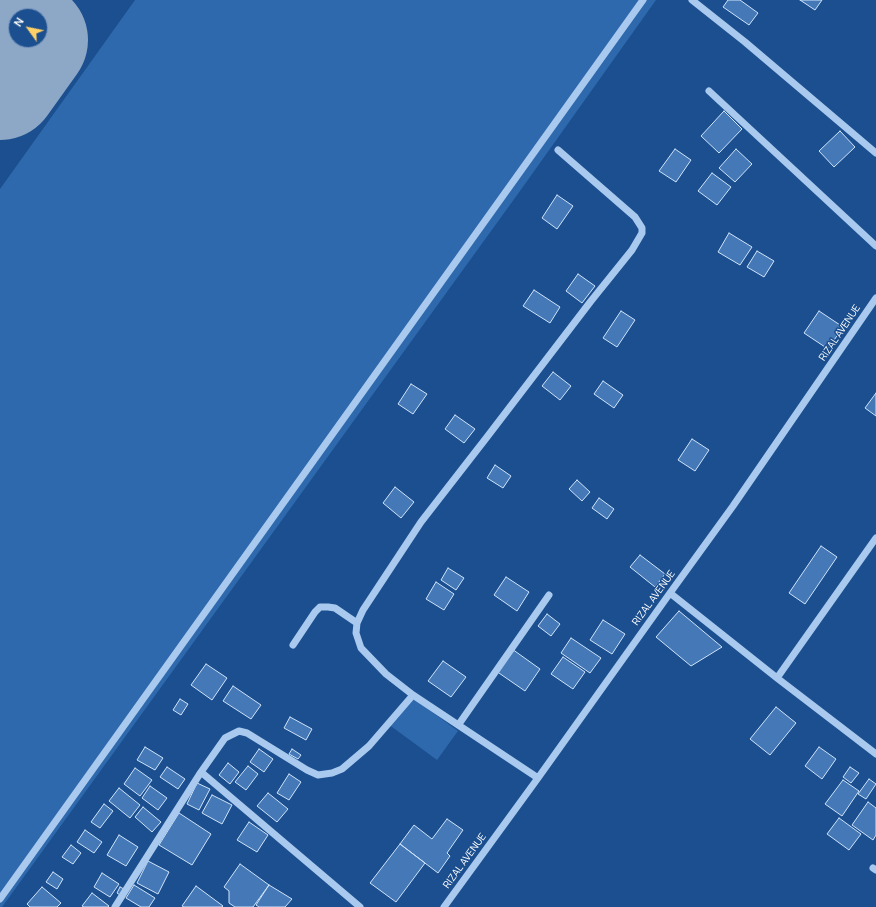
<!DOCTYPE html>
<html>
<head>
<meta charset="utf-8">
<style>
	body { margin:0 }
	#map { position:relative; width:876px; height:907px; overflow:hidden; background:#1b4f8f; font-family:Manrope,sans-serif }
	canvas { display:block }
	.north { position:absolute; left:8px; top:8px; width:40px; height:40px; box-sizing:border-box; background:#1b4f8f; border:1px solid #7695bc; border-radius:50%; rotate:303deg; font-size:11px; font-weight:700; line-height:16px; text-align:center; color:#fff }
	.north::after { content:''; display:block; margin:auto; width:14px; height:18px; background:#ffd166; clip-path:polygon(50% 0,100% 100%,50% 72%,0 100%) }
</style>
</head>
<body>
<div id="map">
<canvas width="876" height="907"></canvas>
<div class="north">N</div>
</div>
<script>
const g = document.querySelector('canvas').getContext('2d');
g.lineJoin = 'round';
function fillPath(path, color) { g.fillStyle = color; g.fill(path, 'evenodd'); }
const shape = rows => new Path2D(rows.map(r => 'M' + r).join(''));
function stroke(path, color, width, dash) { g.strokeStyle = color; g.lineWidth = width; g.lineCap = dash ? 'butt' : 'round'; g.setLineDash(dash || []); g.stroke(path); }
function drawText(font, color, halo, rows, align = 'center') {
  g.font = font + ' Manrope,sans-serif'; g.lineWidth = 3; g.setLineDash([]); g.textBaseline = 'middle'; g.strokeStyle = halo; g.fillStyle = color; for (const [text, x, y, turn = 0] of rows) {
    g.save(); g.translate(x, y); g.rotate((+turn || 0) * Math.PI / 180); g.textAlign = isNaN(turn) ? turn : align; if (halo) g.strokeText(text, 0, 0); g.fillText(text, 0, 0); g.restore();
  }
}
fillPath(shape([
	[135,0,656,0,520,191,2,907,0,907,0,189],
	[409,695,458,731,437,760,388,724]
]), '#2e69ad');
stroke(shape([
	[0,82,30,40]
]), '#8da7c7', 116);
const building = shape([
	[728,0,740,0,758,13,749,25,723,7,728,0],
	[800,0,822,0,815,10,800,0],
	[724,111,742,129,719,153,701,136,724,111],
	[840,131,855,147,834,167,819,151,840,131],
	[675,149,691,160,676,182,659,171,675,149],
	[736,149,752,164,735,182,719,168,736,149],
	[712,173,731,187,717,205,698,191,712,173],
	[557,195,573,206,557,229,542,218,557,195],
	[729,233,752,247,740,265,718,252,729,233],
	[757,251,774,261,764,277,747,267,757,251],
	[578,274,595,286,582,303,566,291,578,274],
	[534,290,560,307,550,323,523,306,534,290],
	[621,311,635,320,617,347,603,338,621,311],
	[819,311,843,327,828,349,804,333,819,311],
	[553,372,571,386,560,400,542,386,553,372],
	[603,381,623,395,614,408,594,394,603,381],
	[411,384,427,394,413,414,398,404,411,384],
	[876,393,876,416,865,408,876,393],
	[455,415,475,429,464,443,445,429,455,415],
	[692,439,709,450,695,471,678,460,692,439],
	[495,465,511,476,503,488,487,478,495,465],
	[577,480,590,492,582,501,569,489,577,480],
	[395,487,414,502,401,518,383,503,395,487],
	[599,498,614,509,607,519,592,508,599,498],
	[821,546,837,557,805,604,789,593,821,546],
	[640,555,665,574,655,587,630,567,640,555],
	[448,568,464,578,456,590,441,580,448,568],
	[506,577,529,592,517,611,494,595,506,577],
	[436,582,454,594,444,610,426,599,436,582],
	[679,611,722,647,691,666,656,637,679,611],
	[547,614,560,624,551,636,538,626,547,614],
	[603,620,625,634,612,654,590,640,603,620],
	[571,638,601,658,590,673,561,653,571,638],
	[512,649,540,669,525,691,496,671,512,649],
	[563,657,585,672,573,689,551,674,563,657],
	[443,661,466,677,451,697,428,681,443,661],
	[206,664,227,678,212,700,191,685,206,664],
	[233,686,261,705,251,719,223,701,233,686],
	[180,699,188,704,181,715,173,710,180,699],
	[776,707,796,723,770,755,750,739,776,707],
	[290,717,312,729,306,740,284,728,290,717],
	[145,747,163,758,155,770,137,760,145,747],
	[819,747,836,759,822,779,805,766,819,747],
	[259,749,273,759,264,772,250,762,259,749],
	[292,749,301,755,298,759,289,754,292,749],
	[228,763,239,772,230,784,219,775,228,763],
	[248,766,258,774,246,790,235,782,248,766],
	[167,767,185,779,178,789,160,777,167,767],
	[850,767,859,773,851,783,843,777,850,767],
	[135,768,152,780,140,796,124,784,135,768],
	[289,774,301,782,289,800,277,793,289,774],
	[869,779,876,784,866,799,858,794,869,779],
	[843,780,859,791,842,816,825,804,843,780],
	[197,783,210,789,199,810,187,804,197,783],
	[150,786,167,798,158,810,142,798,150,786],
	[119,788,140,805,130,818,109,801,119,788],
	[268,793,288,809,277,822,257,806,268,793],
	[212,795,232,805,222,824,202,813,212,795],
	[868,802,876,808,876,835,873,840,852,825,868,802],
	[104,804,113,811,100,828,91,822,104,804],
	[143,807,161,822,152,832,135,817,143,807],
	[179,813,211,834,192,865,159,845,179,813],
	[839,818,861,834,849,850,827,834,839,818],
	[447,819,463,830,447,853,450,856,438,873,400,844,414,825,432,839,447,819],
	[249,822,268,835,257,852,237,840,249,822],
	[85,830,102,842,94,853,77,842,85,830],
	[119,835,138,847,126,866,107,855,119,835],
	[400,844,425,863,396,902,370,883,400,844],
	[71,845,81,853,73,864,62,857,71,845],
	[148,861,169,872,158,894,137,883,148,861],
	[240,864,269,885,253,907,235,907,229,903,229,891,224,887,240,864],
	[53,872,63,879,57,889,46,882,53,872],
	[102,873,119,884,110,897,94,887,102,873],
	[134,885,155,898,149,907,141,907,126,898,134,885],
	[269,885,292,899,285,907,259,907,256,905,269,885],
	[196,886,223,906,222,907,184,907,182,906,196,886],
	[42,887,61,903,57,907,30,907,27,904,42,887],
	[120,887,124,889,120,895,117,893,120,887],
	[92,893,109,906,108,907,84,907,82,906,92,893]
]);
fillPath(building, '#4478b7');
stroke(building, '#cfe3fa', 1);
stroke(shape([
	[692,0,745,42,876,153],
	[709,91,876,246],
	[670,593,777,678,876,754],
	[293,645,315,612,320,607,328,607,335,608,357,623],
	[777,678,876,538],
	[459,724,549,595],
	[201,772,360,907],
	[538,778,413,695,386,674,361,648,356,633,357,623,363,610,421,522,487,437,591,301,632,250,642,233,642,228,635,217,558,150],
	[873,868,876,870],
	[0,899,643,0],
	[115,907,201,772,225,738,239,731,247,733,307,770,318,775,332,773,342,769,369,746,413,695],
	[444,907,538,778,670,593,733,506,876,298]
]), '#a9c9ee', 7);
drawText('10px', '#fff', '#1b4f8f', [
	["RIZAL AVENUE",840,333,-56],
	["RIZAL AVENUE",654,598,-54],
	["RIZAL AVENUE",465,861,-54]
]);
</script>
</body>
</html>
